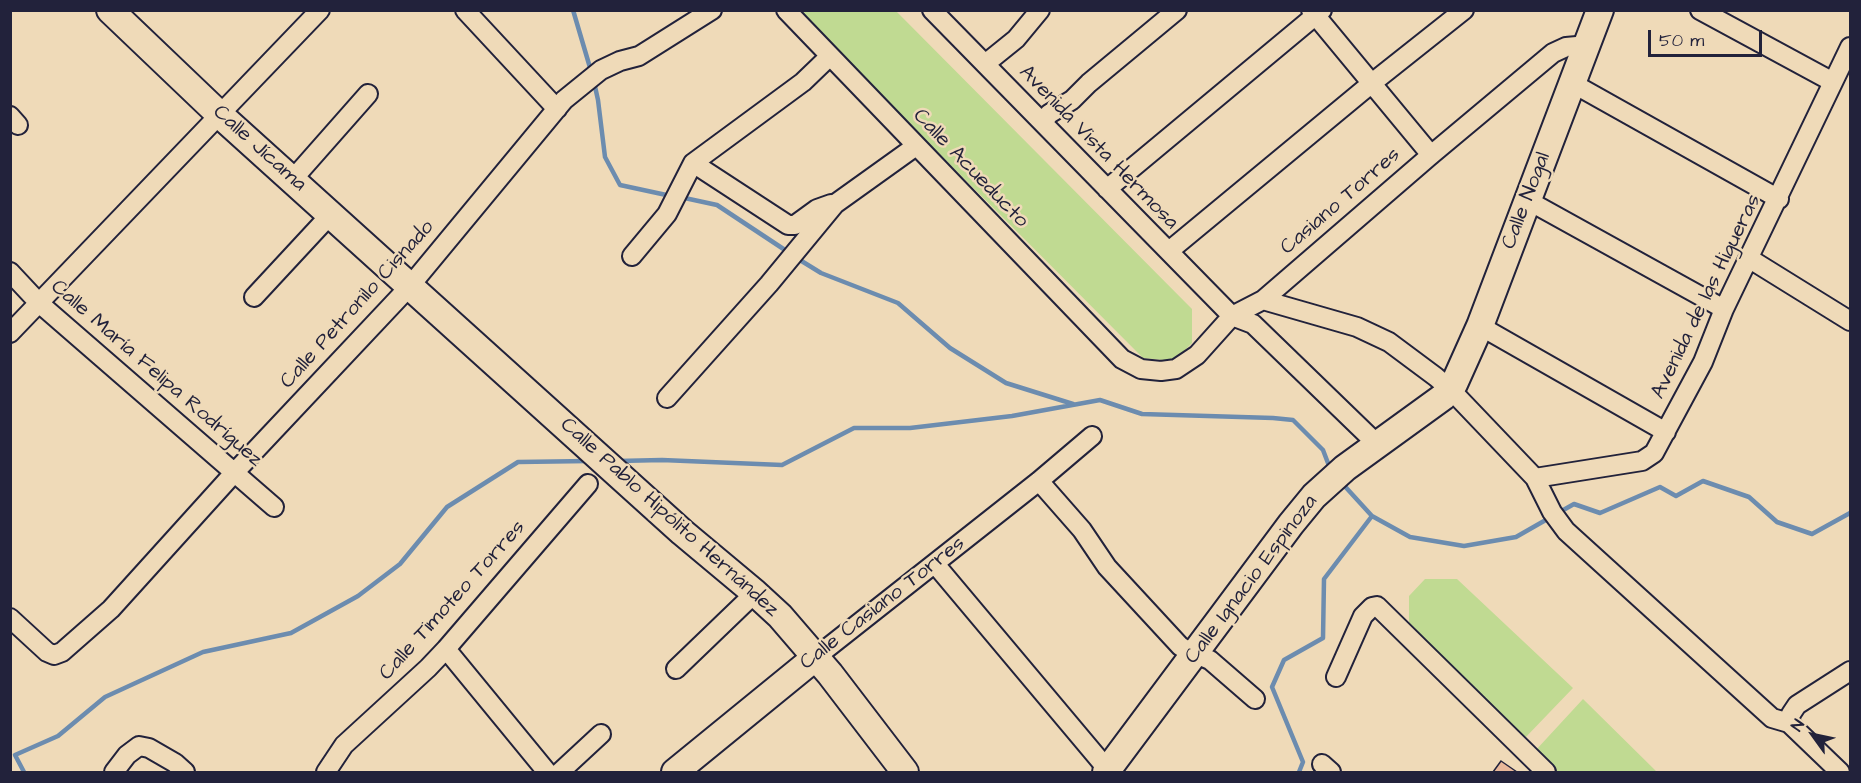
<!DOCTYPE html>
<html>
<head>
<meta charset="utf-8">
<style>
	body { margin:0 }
	#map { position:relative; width:1861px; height:783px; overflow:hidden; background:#efdab8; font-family:"Architects Daughter",sans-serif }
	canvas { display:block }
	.frame { position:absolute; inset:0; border:12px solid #22223b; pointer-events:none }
	.north { position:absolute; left:1783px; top:705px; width:60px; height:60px; -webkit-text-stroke:4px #efdab8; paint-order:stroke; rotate:303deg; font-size:16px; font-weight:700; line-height:24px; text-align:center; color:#22223b }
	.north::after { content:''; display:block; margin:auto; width:21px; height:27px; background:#22223b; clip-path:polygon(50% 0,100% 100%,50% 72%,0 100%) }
	.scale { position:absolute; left:1648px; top:30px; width:114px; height:27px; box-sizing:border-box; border:3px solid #22223b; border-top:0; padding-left:8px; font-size:18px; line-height:21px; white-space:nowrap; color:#22223b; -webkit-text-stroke:4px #efdab8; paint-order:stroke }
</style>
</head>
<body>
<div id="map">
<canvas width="1861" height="783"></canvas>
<div class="frame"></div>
<div class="north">N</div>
<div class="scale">50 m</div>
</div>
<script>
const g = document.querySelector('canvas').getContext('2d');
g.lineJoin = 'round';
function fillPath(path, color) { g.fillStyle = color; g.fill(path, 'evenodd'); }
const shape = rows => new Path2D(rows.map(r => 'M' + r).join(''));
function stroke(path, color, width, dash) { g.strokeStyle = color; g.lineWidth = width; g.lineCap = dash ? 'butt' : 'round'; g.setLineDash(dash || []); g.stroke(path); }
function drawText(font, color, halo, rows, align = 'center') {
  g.font = font + ' "Architects Daughter",sans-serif'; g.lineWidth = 5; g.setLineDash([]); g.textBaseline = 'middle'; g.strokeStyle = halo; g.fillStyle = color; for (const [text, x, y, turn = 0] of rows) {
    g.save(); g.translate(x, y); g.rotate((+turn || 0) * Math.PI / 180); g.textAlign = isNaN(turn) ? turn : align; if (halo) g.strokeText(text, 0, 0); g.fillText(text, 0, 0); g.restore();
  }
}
fillPath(shape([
	[797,11,896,11,1192,309,1192,343,1174,361,1143,358],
	[1425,579,1457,579,1573,688,1524,739,1409,628,1409,596],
	[1583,699,1657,772,1557,772,1535,751]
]), '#c0da92');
stroke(shape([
	[573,10,591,71],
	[594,82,598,100,605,157,620,185,671,196],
	[680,197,717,205,788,252],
	[795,257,821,273,898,303,950,348,1006,383,1073,404],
	[618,461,662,460,782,465,854,428,910,428,1012,416,1100,400,1142,414,1273,418,1293,420,1323,450,1331,471],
	[1340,481,1372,516,1410,537,1464,546,1516,537,1551,517],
	[1558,513,1574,504,1600,513,1660,487,1676,496,1703,481,1749,497,1777,522,1812,534,1850,513],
	[24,772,15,755,58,736,105,697,203,652,291,633,358,596,400,564,447,507,518,462,589,461],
	[1299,772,1303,762,1272,687,1284,660,1323,638,1324,579,1372,516]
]), '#6c8caf', 4.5);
const building = shape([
	[1501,761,1517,772,1493,772,1501,761]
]);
fillPath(building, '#e9b89a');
stroke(building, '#22223b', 1.5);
const street = shape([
	[465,10,557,109],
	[786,10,1122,359,1141,369,1161,371,1176,369,1197,355,1232,316,1263,300,1431,155,1553,53,1566,47,1577,46,1585,49],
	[932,10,1232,316,1253,324,1378,445],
	[1311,10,1431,155],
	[1700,10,1833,82],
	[985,64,1016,39,1040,10],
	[1572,83,1779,199],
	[10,116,18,125],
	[1043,123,1049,114,1072,100,1089,83,1177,10],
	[693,163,788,225,795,225,817,209,831,204],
	[293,179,368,94],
	[1107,189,1322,10],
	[1527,200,1724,309],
	[1169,251,1372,83,1464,10],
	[632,256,667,214,693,163,803,82,830,56],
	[1750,259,1850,321],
	[10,272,39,303,274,507],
	[254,297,331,214],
	[1263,300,1357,327,1389,342,1436,377,1451,390,1535,478,1552,512,1566,531,1772,718,1789,723,1840,772],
	[1480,326,1666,432],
	[10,333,320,10],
	[667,398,769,284,835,204,916,146],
	[1535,478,1642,461,1654,453,1703,362,1724,309,1850,47],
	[1039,481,1082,530,1107,567,1180,646,1186,650,1210,660,1255,699],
	[935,564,1108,770],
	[10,618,47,652,54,655,62,652,111,609,234,473,410,286,564,100,601,70,620,61,639,56,712,10],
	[446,649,547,772],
	[816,657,1039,481,1092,436],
	[676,669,755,593],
	[1336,677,1363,616,1372,607,1377,606,1546,772],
	[1789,723,1791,714,1797,705,1850,671],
	[1322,764,1331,772],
	[114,772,127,755,139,746,149,748,175,763,185,772],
	[326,772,344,745,428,668,446,649,588,484],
	[560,772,601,734]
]);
const secondary = shape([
	[110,10,220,115,682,532,755,593,780,616,830,674,905,772],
	[675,772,816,657],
	[1106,772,1291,524,1314,496,1345,468,1443,397,1454,384,1480,326,1600,10]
]);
stroke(street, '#22223b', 22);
stroke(secondary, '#22223b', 30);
stroke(street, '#efdab8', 18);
stroke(secondary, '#efdab8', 26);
drawText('21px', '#22223b', '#efdab8', [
	["Avenida Vista Hermosa",1098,148,46],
	["Calle Jícama",259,149,42],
	["Calle Acueducto",970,169,46],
	["Calle Nogal",1527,201,-69],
	["Casiano Torres",1341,202,-41],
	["Avenida de las Higueras",1707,297,-64],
	["Calle Petronilo Cisnado",358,305,-48],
	["Calle María Felipa Rodríguez",156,374,41],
	["Calle Pablo Hipólito Hernández",669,518,42],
	["Calle Ignacio Espinoza",1252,580,-53],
	["Calle Timoteo Torres",453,601,-48],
	["Calle Casiano Torres",883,604,-38]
]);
</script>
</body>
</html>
